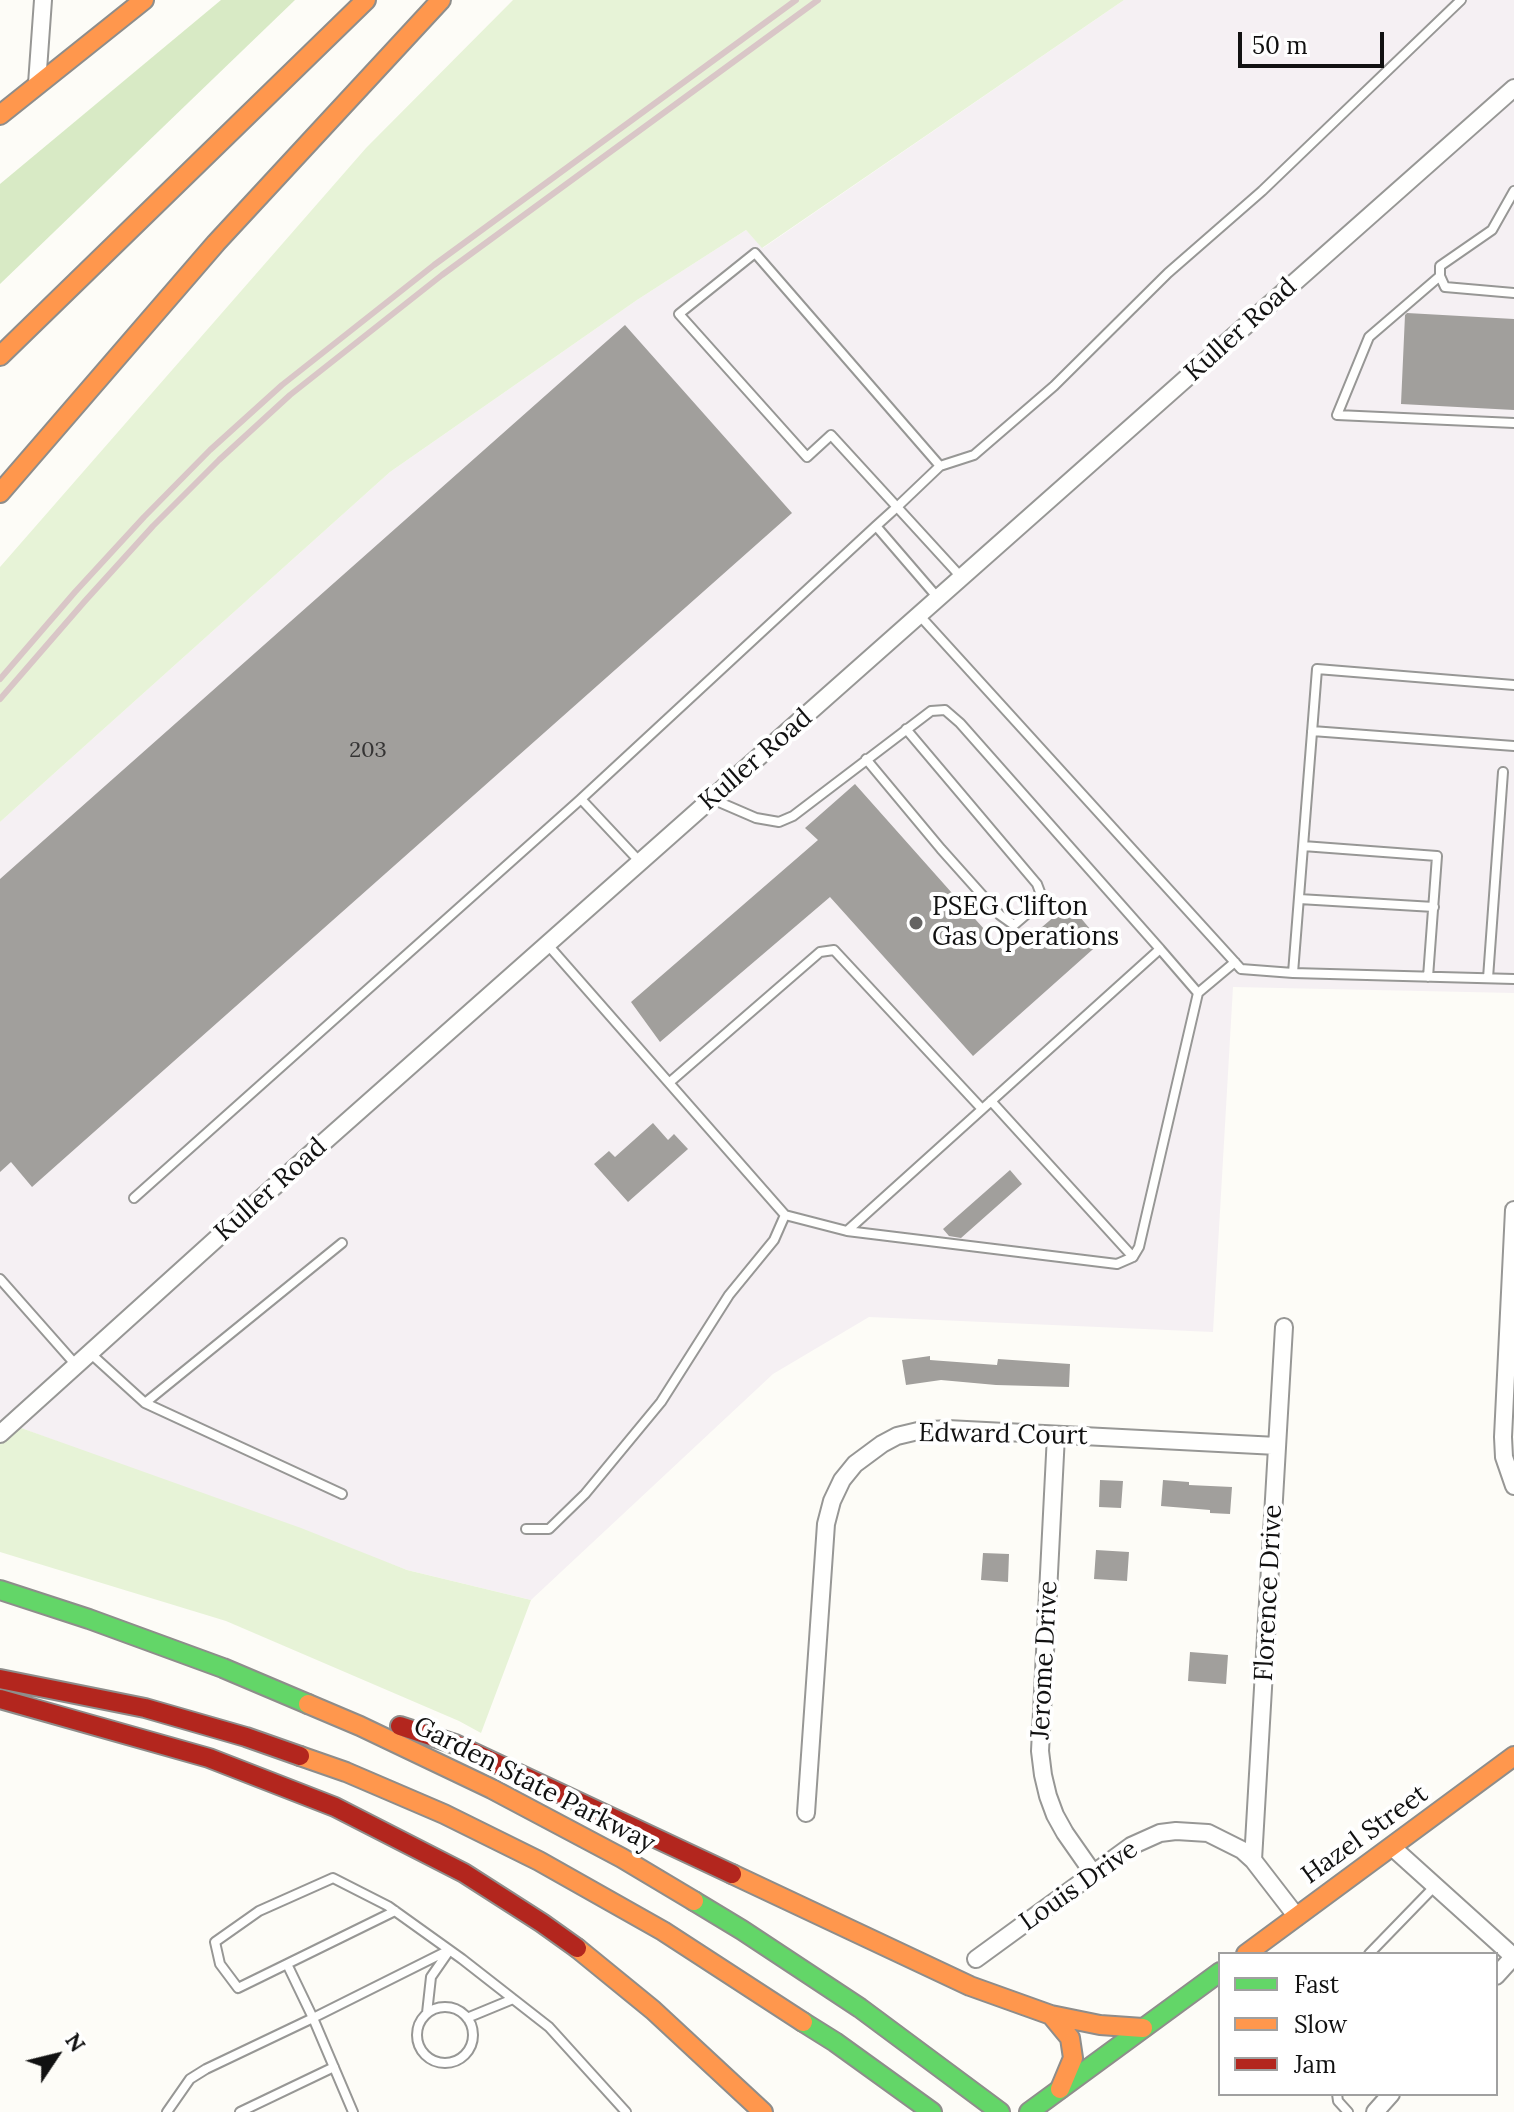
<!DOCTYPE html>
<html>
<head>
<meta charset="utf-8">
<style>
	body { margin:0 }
	#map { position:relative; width:1514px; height:2112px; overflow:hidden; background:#fdfcf7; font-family:Lora,serif }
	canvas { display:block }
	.legend { position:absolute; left:1218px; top:1952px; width:280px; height:144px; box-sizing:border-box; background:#fff; border:2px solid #a0a0a0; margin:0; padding:10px 14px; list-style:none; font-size:24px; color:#111 }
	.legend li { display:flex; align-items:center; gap:16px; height:40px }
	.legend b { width:40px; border:2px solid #a0a0a0 }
	.north { position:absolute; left:16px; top:2016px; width:80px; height:80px; -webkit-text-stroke:6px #fff; paint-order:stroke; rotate:55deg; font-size:22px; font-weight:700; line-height:32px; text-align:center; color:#111 }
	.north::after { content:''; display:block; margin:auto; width:28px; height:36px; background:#111; clip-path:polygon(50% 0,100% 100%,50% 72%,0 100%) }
	.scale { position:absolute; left:1238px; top:32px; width:146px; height:36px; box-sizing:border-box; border:4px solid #111; border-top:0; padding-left:10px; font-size:24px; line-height:28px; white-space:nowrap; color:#111; -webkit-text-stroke:6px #fff; paint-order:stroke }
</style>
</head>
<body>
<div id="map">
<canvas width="1514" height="2112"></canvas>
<ul class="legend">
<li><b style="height:10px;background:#63d668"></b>Fast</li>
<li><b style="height:10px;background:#ff974d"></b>Slow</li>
<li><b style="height:10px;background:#b3261e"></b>Jam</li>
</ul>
<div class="north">N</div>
<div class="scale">50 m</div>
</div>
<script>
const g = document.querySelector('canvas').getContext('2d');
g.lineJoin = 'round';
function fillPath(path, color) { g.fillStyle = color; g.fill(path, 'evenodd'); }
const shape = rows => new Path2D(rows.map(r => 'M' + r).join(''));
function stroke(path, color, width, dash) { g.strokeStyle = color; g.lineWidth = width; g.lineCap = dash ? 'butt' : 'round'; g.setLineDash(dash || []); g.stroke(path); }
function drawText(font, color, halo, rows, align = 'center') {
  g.font = font + ' Lora,serif'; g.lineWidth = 8; g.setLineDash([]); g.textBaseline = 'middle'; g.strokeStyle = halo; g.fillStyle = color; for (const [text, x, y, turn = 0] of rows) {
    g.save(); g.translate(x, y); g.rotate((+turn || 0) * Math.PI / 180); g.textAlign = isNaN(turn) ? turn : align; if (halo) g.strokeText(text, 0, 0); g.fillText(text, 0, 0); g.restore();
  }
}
fillPath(shape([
	[1124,0,1514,0,1514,993,1233,987,1213,1332,869,1317,773,1374,531,1600,407,1570,10,1424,0,1423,0,822,390,472,637,300,746,230,763,248]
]), '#f5f0f3');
fillPath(shape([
	[513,0,1124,0,762,248,746,230,637,300,390,472,0,822,0,567,366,148],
	[0,1423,10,1424,301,1528,407,1570,531,1600,481,1733,459,1721,226,1621,0,1552]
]), '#e7f3d7');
fillPath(shape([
	[221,0,295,0,0,284,0,184]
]), '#d8eac5');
fillPath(shape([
	[1407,313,1514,319,1514,410,1401,404,1405,315],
	[625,325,792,513,32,1187,11,1162,0,1172,0,879],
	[855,784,1008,956,1069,904,1101,942,973,1056,830,897,660,1042,631,1002,818,840,805,828],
	[653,1123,668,1140,674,1134,688,1149,628,1202,594,1164,609,1151,615,1157],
	[1010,1170,1022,1184,961,1238,949,1236,943,1229],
	[930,1356,930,1360,997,1365,998,1359,1070,1364,1069,1387,996,1385,941,1380,906,1385,902,1360],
	[1100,1480,1123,1481,1121,1508,1099,1507],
	[1163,1480,1189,1482,1189,1485,1232,1487,1230,1514,1210,1513,1210,1510,1161,1506],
	[1096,1550,1129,1552,1127,1581,1094,1579],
	[983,1553,1009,1554,1008,1582,981,1580],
	[1190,1652,1228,1655,1226,1684,1188,1681]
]), '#a19f9c');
const lane = shape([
	[1514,191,1492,230,1440,266,1440,276,1445,287,1514,293],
	[1440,276,1369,337,1337,415,1514,423],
	[940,466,974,455,1054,386,1168,273,1262,191,1461,0],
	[876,526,938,598],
	[920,616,1241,969,1293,973,1317,669,1514,685],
	[1312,731,1514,746],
	[866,759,941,849,1000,915,1014,925,1043,900,1037,884,906,729],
	[581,799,876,526,897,507,940,466,755,253,679,314,807,457,831,435,897,507,962,578],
	[1303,846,1437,856,1428,977],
	[1299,899,1434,907],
	[548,945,785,1215,847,1231,1160,949,1014,784,960,723,945,710,931,711,793,816,779,822,756,818,712,799],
	[1160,949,1198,993],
	[1293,973,1514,979],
	[1488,978,1503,772],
	[670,1082,820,952,834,950,982,1109],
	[991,1101,1133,1257],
	[134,1198,581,799,640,862],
	[847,1231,1117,1264,1133,1257,1139,1247,1198,993,1235,962],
	[0,1279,76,1365],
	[90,1353,145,1403,342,1494],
	[145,1403,342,1243],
	[526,1529,549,1529,585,1494,661,1402,729,1295,774,1240,785,1215],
	[1369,1954,1435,1886],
	[287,1964,395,1911],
	'417 2035a28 28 0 1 1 56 0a28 28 0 1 1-56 0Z',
	[427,2013,431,1977,449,1951],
	[467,2018,513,1999],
	[1337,2094,1338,2101,1348,2112],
	[167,2112,190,2079,206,2069,313,2018,287,1964,238,1988,220,1964,215,1942,259,1911,333,1878,388,1906,462,1959,549,2027,626,2112],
	[240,2112,334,2067],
	[353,2112,313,2018,449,1950]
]);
const street = shape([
	[37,84,43,0],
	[1514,1210,1503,1437,1504,1457,1514,1486],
	[0,1434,307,1157,1514,88],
	[1056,1435,1040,1751,1043,1775,1048,1796,1055,1815,1065,1833,1093,1873],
	[806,1813,826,1524,832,1501,842,1480,855,1464,882,1444,897,1436,918,1431,947,1429,1277,1446],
	[1392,1847,1514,1957],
	[1253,1860,1284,1327],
	[976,1959,1131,1846,1160,1833,1176,1831,1208,1833,1242,1850,1253,1860,1297,1917],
	[1496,1976,1514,1956],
	[1375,2112,1391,2094]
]);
const fast = shape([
	[0,1590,89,1619,223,1668,308,1704],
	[694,1901,742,1930,860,2008,1000,2112],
	[803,2022,835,2042,932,2112],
	[1029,2112,1220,1972]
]);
const slow = shape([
	[0,115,144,0],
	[0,356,366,0],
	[0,493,216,243,441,0],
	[308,1704,360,1726,492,1789,622,1858,694,1901],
	[300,1756,346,1772,444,1814,539,1861,663,1931,803,2022],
	[732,1874,970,1986,1051,2015,1100,2025,1143,2028],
	[577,1948,653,2010,763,2112],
	[1246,1954,1514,1756],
	[1051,2015,1070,2038,1073,2058,1060,2089]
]);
const jam = shape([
	[0,1679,145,1708,246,1737,300,1756],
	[0,1699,209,1758,335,1807,464,1873,542,1923,577,1948],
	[400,1726,455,1744,732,1874]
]);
stroke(lane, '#979795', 12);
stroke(street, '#979795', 20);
stroke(fast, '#8e8d8b', 22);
stroke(slow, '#8e8d8b', 22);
stroke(jam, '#8e8d8b', 22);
stroke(lane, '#fffffe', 8);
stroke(street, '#fffffe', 16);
stroke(fast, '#63d668', 18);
stroke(slow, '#ff974d', 18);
stroke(jam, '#b3261e', 18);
stroke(shape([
	[0,679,75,592,144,517,210,450,282,385,434,265,796,0],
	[0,699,85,601,153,526,219,460,290,395,442,275,818,0]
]), '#d9c6c7', 6);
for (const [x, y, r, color] of [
	[916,923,8,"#646362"]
]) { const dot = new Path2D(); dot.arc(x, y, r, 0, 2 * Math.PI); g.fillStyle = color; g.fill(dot); stroke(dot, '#fff', 3); }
drawText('22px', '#353434', null, [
	["203",368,751]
]);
drawText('26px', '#111', '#fff', [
	["Kuller Road",1241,330,-42],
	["Kuller Road",756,760,-41],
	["Kuller Road",271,1190,-42],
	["Edward Court",1003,1435,1],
	["Florence Drive",1269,1593,-87],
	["Jerome Drive",1045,1660,-87],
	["Garden State Parkway",534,1785,27],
	["Hazel Street",1365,1835,-36],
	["Louis Drive",1079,1886,-35]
]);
drawText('26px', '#111', '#fff', [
	["PSEG Clifton",932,908],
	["Gas Operations",932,938]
], 'left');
</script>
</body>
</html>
